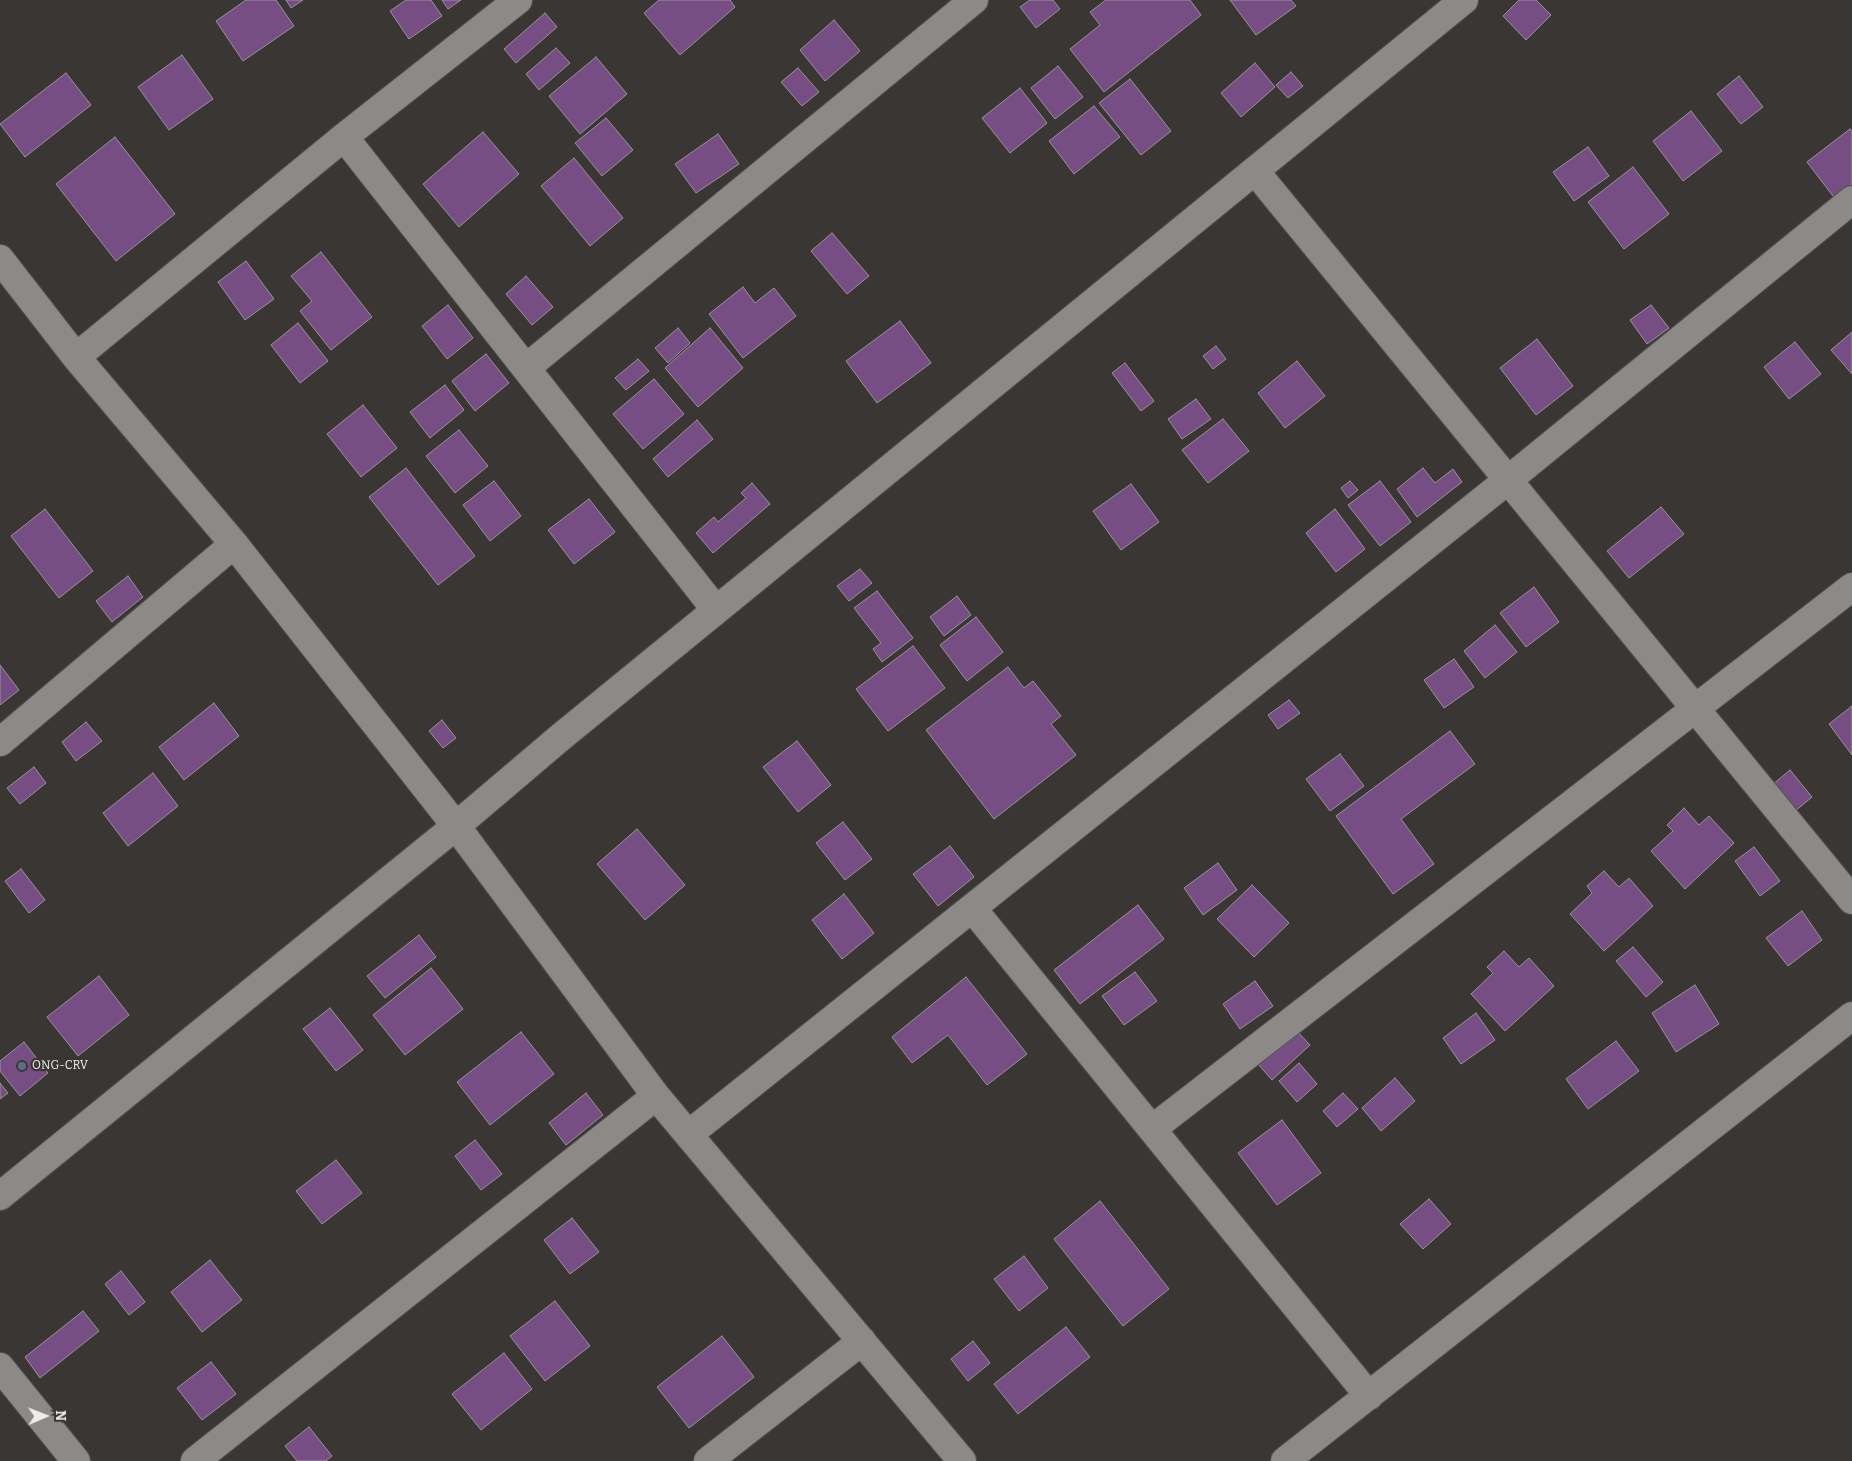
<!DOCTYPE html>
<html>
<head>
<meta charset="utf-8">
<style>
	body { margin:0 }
	#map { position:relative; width:1852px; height:1461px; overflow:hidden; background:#3a3634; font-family:Bitter,serif }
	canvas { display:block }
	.north { position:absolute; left:20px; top:1391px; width:50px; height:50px; -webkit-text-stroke:4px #3a3634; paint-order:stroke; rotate:89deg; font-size:14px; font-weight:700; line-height:20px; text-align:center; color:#eeebea }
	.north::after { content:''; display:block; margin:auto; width:18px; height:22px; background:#eeebea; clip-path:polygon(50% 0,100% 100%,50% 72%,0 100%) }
</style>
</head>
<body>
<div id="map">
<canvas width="1852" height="1461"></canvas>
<div class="north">N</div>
</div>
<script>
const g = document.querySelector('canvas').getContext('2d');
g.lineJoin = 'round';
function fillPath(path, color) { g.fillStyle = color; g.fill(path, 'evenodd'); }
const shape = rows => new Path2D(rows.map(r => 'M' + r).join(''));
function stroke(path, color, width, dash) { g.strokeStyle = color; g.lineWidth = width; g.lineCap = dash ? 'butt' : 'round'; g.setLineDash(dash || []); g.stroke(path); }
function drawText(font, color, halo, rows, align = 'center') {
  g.font = font + ' Bitter,serif'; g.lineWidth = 4.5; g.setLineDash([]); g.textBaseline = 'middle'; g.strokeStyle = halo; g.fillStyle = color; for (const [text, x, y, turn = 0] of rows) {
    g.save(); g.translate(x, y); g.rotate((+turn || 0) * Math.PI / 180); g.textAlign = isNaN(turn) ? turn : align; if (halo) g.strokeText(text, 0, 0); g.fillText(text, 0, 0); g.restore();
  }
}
const building = shape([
	[246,0,276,0,294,26,243,61,216,21,246,0],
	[286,0,303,0,291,8,286,0],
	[406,0,431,0,442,16,409,39,390,11,406,0],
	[442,0,461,0,448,9,442,0],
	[659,0,730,0,735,7,680,55,644,13,659,0],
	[1030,0,1053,0,1060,9,1036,28,1020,7,1030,0],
	[1106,0,1190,0,1201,15,1104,92,1070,49,1100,25,1090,12,1106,0],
	[1230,0,1291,0,1296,6,1256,35,1230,0],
	[1519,0,1536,0,1551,15,1526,40,1503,16,1519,0],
	[545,13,557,27,516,63,504,49,545,13],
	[834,20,860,51,825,81,800,50,834,20],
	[556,48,570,63,539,90,526,74,556,48],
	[182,55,213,99,169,130,138,87,182,55],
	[596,57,627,94,580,134,549,96,596,57],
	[1255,63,1275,87,1241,117,1221,93,1255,63],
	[1058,66,1083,97,1055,119,1031,88,1058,66],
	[798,68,819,92,802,106,781,82,798,68],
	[1291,72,1303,86,1288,98,1276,85,1291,72],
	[66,73,91,105,25,157,0,124,66,73],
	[1739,76,1763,107,1741,124,1717,94,1739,76],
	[1130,79,1171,131,1141,155,1099,103,1130,79],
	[1020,88,1047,123,1010,153,982,118,1020,88],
	[1094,106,1120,137,1074,174,1049,141,1094,106],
	[1691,111,1722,151,1683,181,1653,141,1691,111],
	[606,118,633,150,602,176,575,143,606,118],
	[1850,129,1852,131,1852,187,1836,200,1807,162,1850,129],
	[483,132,519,174,459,227,423,184,483,132],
	[718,134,739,164,696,193,675,164,718,134],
	[115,137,175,214,116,261,56,184,115,137],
	[1588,147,1609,176,1574,201,1553,172,1588,147],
	[574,158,623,218,590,246,541,186,574,158],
	[1633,167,1669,214,1624,249,1588,202,1633,167],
	[832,233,869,276,847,294,811,251,832,233],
	[321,252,372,317,331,350,300,311,312,301,291,276,321,252],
	[246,261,274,299,245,320,218,282,246,261],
	[526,276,553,307,532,325,506,294,526,276],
	[743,287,755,303,774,288,796,316,743,358,709,314,743,287],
	[448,305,473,338,447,359,422,326,448,305],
	[1651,305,1669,328,1647,344,1630,320,1651,305],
	[900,321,931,363,877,403,846,361,900,321],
	[298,323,328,361,300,383,271,345,298,323],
	[678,328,690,343,668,363,655,348,678,328],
	[710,328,743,368,698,407,665,368,710,328],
	[1852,332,1852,374,1831,350,1852,332],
	[1537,339,1573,386,1536,415,1500,368,1537,339],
	[1795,342,1821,374,1789,399,1764,367,1795,342],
	[1216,346,1226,359,1213,369,1203,356,1216,346],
	[486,354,509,383,475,411,452,381,486,354],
	[638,359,649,371,626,390,615,378,638,359],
	[1297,361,1325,396,1285,428,1258,393,1297,361],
	[1125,363,1154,401,1141,411,1112,373,1125,363],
	[654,379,684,414,643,449,613,414,654,379],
	[445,385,464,410,430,438,410,412,445,385],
	[1196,399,1211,419,1182,439,1168,419,1196,399],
	[363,405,397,448,361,477,327,434,363,405],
	[1223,419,1249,451,1208,483,1182,450,1223,419],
	[697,420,713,439,668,477,653,459,697,420],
	[459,430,488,466,455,493,426,456,459,430],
	[406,468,475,556,438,585,369,497,406,468],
	[1423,468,1435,483,1453,469,1462,482,1417,517,1397,489,1423,468],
	[494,481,521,516,490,541,463,505,494,481],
	[1350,481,1358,490,1348,498,1341,488,1350,481],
	[1380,481,1411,522,1380,546,1348,505,1380,481],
	[752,483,770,504,713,553,696,533,714,517,718,522,746,498,741,493,752,483],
	[1131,484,1159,522,1121,550,1093,511,1131,484],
	[589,499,615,532,574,564,548,530,589,499],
	[1661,507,1684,534,1629,578,1607,551,1661,507],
	[45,509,93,571,59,598,11,536,45,509],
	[1335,509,1365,549,1336,572,1306,533,1335,509],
	[860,569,872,583,849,601,837,586,860,569],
	[128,576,143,597,112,622,96,601,128,576],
	[1534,587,1559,622,1526,647,1500,613,1534,587],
	[877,591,913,638,882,662,873,649,881,643,854,608,877,591],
	[957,596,971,615,944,636,930,617,957,596],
	[976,617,1003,652,967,681,940,645,976,617],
	[1495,625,1517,652,1485,678,1464,651,1495,625],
	[913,646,945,688,888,731,856,689,913,646],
	[1454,659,1474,687,1444,708,1424,680,1454,659],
	[0,665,19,690,0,705,0,665],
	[1008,667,1024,688,1033,681,1061,716,1051,724,1076,755,994,819,926,730,1008,667],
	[1289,700,1300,713,1278,729,1268,715,1289,700],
	[214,703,239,736,184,780,159,747,214,703],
	[1852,706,1852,755,1829,724,1852,706],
	[442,720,456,738,443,748,429,731,442,720],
	[86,722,102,741,76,761,62,742,86,722],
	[1450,731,1475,764,1401,819,1434,864,1393,894,1336,816,1450,731],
	[797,741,831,785,798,812,763,767,797,741],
	[1340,754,1364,786,1330,811,1306,779,1340,754],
	[34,767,46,783,20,804,7,788,34,767],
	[1790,770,1812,797,1794,812,1772,785,1790,770],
	[153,773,178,806,128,846,103,813,153,773],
	[1684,808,1699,825,1709,816,1734,843,1685,889,1651,851,1673,831,1667,825,1684,808],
	[843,822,872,859,845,880,816,843,843,822],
	[637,829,685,885,645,920,597,864,637,829],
	[950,846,974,877,938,906,913,874,950,846],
	[1754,847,1780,881,1760,896,1735,861,1754,847],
	[1218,863,1237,890,1203,915,1184,888,1218,863],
	[21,869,45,900,29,913,5,881,21,869],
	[1604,871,1619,887,1629,878,1653,906,1604,951,1570,914,1592,893,1587,886,1604,871],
	[1252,885,1289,923,1254,957,1217,919,1252,885],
	[844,894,874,933,842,959,812,920,844,894],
	[1138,905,1164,939,1080,1004,1054,970,1138,905],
	[1802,911,1822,940,1788,966,1766,938,1802,911],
	[419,935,436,957,385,998,367,976,419,935],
	[1633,947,1663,982,1646,997,1616,961,1633,947],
	[1504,951,1519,967,1529,958,1554,986,1505,1031,1471,994,1493,973,1487,967,1504,951],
	[431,968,463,1009,405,1055,373,1015,431,968],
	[1135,972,1157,1001,1124,1025,1102,996,1135,972],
	[99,976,129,1015,78,1056,47,1017,99,976],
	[966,977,1027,1054,987,1085,948,1035,912,1063,892,1037,966,977],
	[1255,981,1273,1006,1240,1029,1223,1004,1255,981],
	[1695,985,1719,1024,1676,1052,1652,1013,1695,985],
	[330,1008,363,1050,336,1071,303,1029,330,1008],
	[1476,1013,1495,1040,1461,1064,1443,1038,1476,1013],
	[1294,1028,1310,1045,1272,1080,1257,1063,1294,1028],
	[521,1032,554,1074,490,1125,457,1082,521,1032],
	[1616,1041,1639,1071,1588,1109,1566,1079,1616,1041],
	[24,1042,48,1073,20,1096,0,1071,0,1061,24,1042],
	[1299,1063,1317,1084,1297,1102,1279,1081,1299,1063],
	[1395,1078,1415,1101,1381,1131,1362,1108,1395,1078],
	[0,1083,8,1093,0,1099,0,1083],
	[586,1093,603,1115,566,1145,549,1123,586,1093],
	[1343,1093,1358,1109,1337,1127,1323,1111,1343,1093],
	[1282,1120,1321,1173,1277,1205,1238,1153,1282,1120],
	[475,1140,502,1174,481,1190,455,1156,475,1140],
	[336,1160,362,1193,322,1224,296,1191,336,1160],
	[1429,1199,1451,1224,1423,1249,1400,1224,1429,1199],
	[1100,1201,1169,1289,1123,1326,1054,1239,1100,1201],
	[572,1218,599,1252,570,1274,544,1240,572,1218],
	[1024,1256,1048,1288,1019,1311,994,1279,1024,1256],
	[210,1260,242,1300,202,1332,171,1292,210,1260],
	[121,1271,145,1302,129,1315,105,1284,121,1271],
	[555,1301,590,1346,545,1381,510,1336,555,1301],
	[83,1311,99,1331,40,1378,25,1357,83,1311],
	[1066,1327,1090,1357,1018,1414,994,1384,1066,1327],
	[722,1336,754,1377,689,1428,657,1387,722,1336],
	[973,1341,990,1363,968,1381,951,1359,973,1341],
	[504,1353,532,1389,481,1430,452,1394,504,1353],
	[211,1362,236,1394,202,1420,177,1388,211,1362],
	[309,1427,332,1456,326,1461,297,1461,285,1446,309,1427]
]);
fillPath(building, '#774e84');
stroke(building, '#979498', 1);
const street = shape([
	[344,137,716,610],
	[1255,171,1852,900],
	[0,259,76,357,234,544,456,826,656,1096,962,1461],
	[76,357,344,137,518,0],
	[526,368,974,0],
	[0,742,234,544],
	[972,908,1369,1396],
	[1152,1129,1852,587],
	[689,1134,1508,480,1852,200],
	[0,1196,456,826,562,736,1464,0],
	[0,1367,76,1461],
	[195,1461,656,1096],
	[708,1461,862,1341],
	[1285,1461,1852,1016]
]);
stroke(street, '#565352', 30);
stroke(street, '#8d8986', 28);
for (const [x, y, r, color] of [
	[22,1066,5,"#5c6f8a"]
]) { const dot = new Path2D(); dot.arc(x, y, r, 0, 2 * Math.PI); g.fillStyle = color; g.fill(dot); stroke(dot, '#3a3634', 2); }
drawText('12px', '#eeebea', '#3a3634', [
	["ONG-CRV",32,1066]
], 'left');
</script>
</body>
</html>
